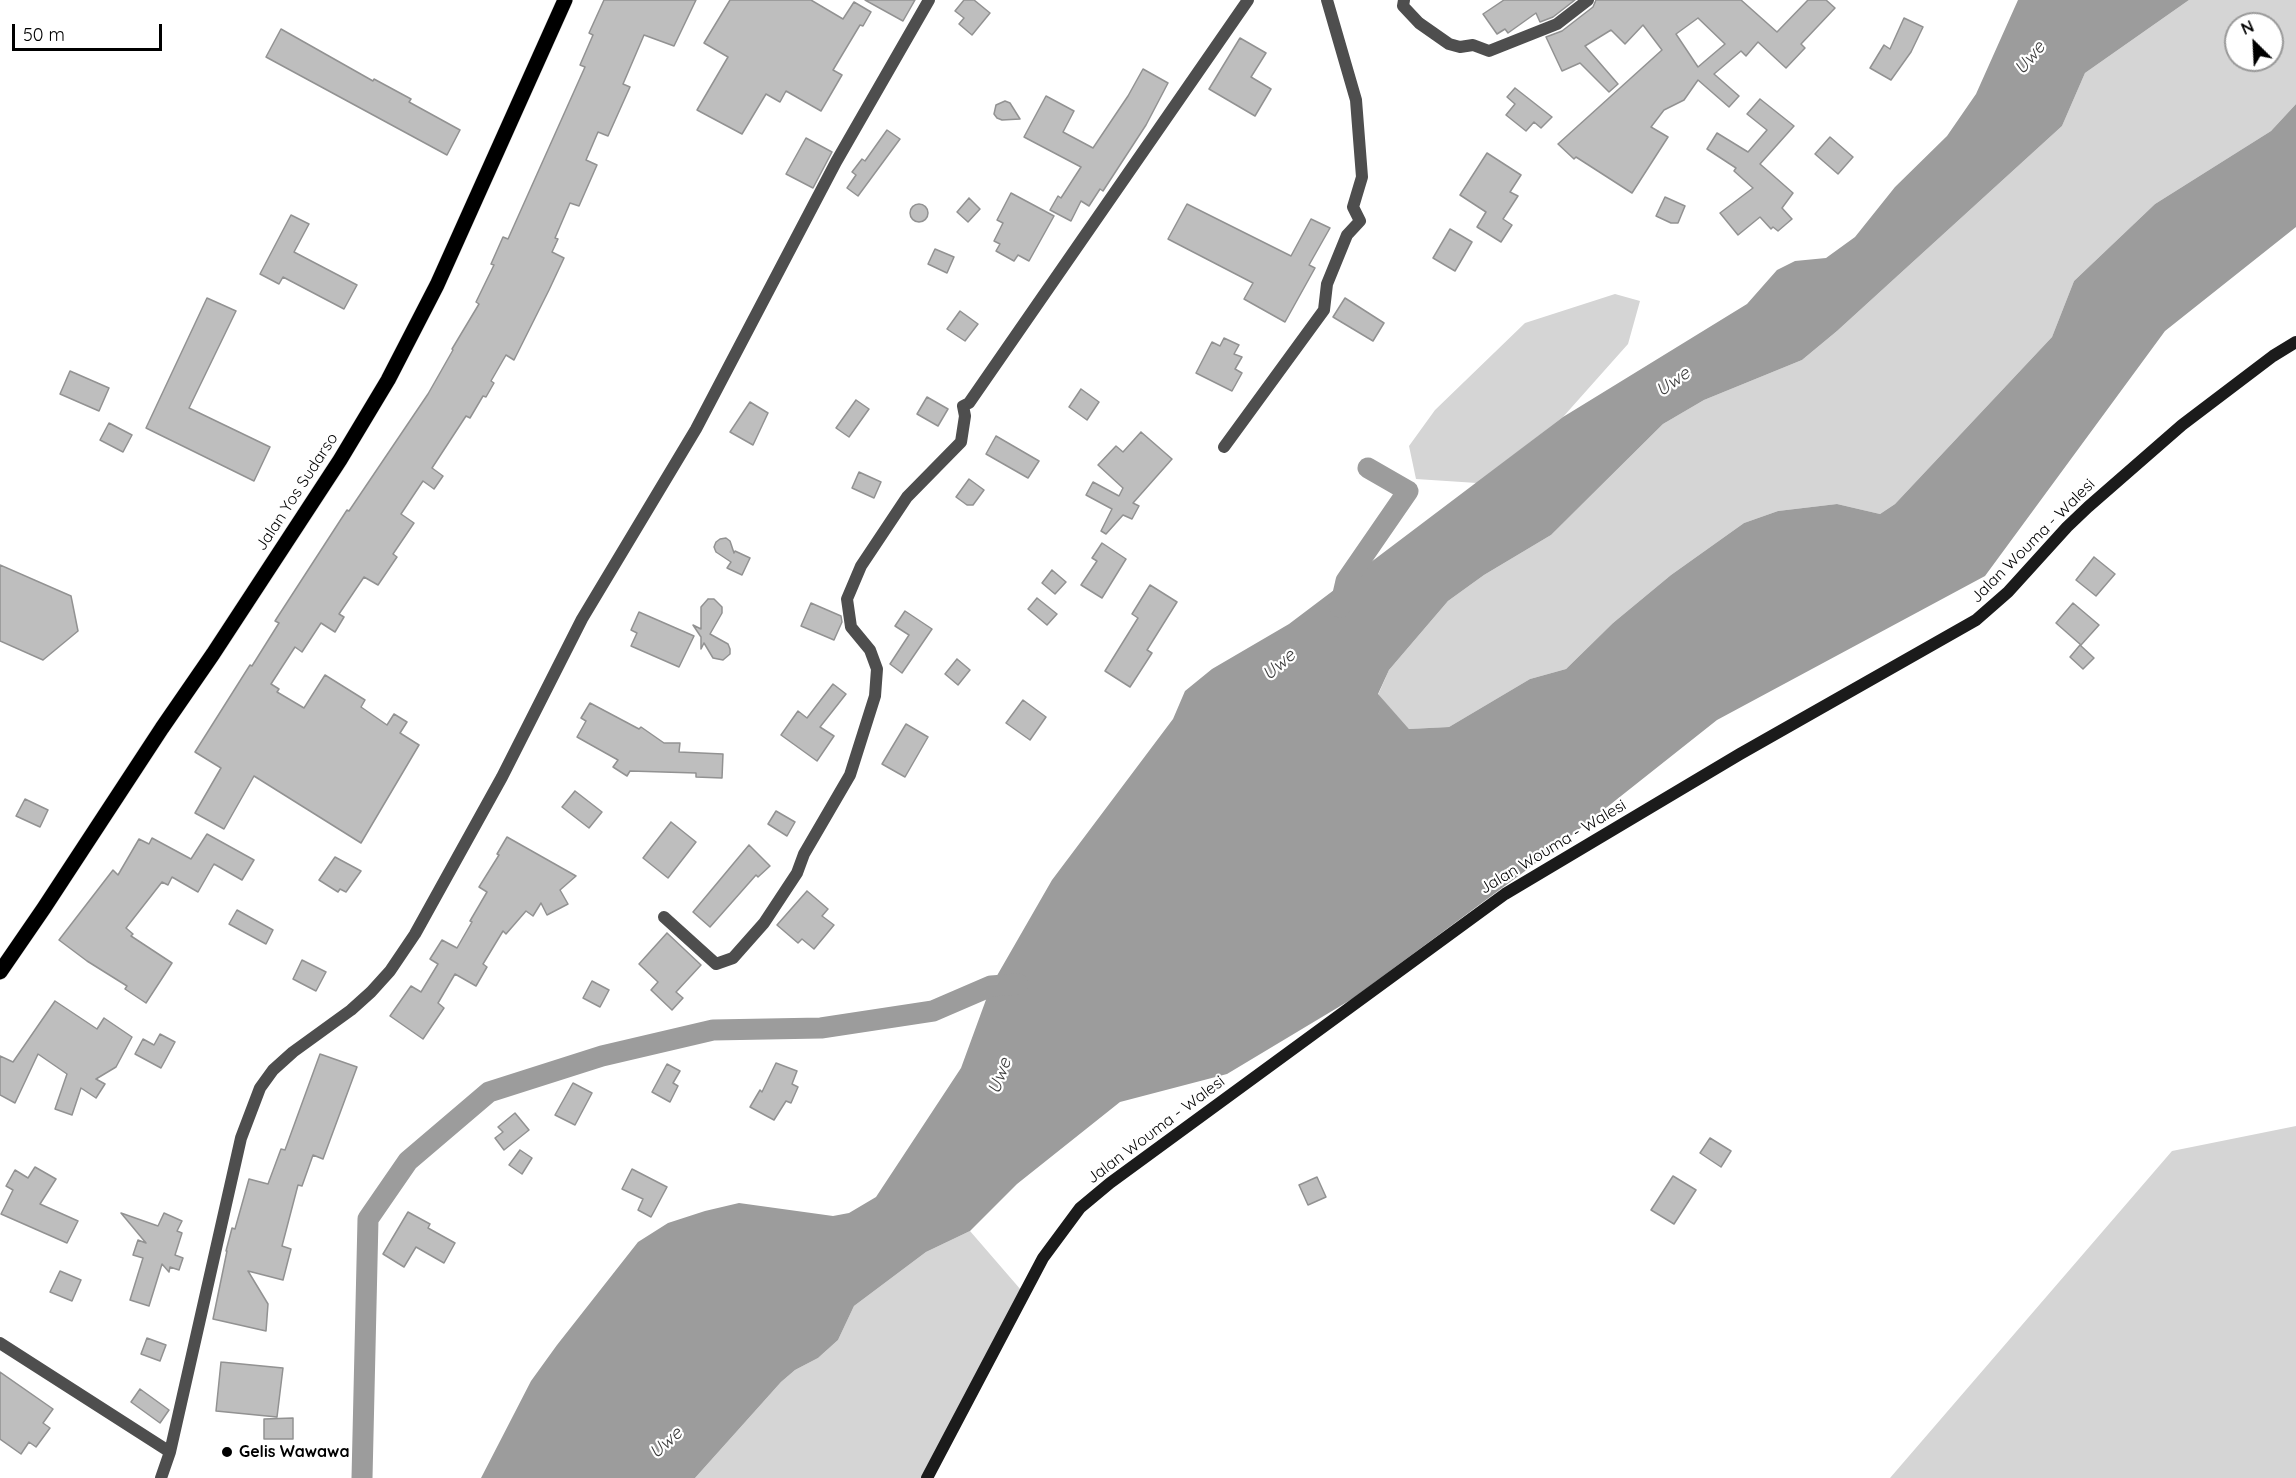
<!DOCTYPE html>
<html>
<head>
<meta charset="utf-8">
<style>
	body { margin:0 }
	#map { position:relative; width:2296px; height:1478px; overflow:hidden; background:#fff; font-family:Quicksand,sans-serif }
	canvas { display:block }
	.north { position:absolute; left:2224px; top:12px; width:60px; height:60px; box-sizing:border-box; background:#fff; border:2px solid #999; border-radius:50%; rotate:336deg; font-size:16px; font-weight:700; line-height:24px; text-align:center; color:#000 }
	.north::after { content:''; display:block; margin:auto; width:21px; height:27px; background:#000; clip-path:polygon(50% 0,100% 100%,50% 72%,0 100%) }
	.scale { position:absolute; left:12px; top:24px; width:150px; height:27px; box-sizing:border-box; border:3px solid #000; border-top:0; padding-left:8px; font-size:18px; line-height:21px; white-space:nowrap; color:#000; -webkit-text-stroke:4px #fff; paint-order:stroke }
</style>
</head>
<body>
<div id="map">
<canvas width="2296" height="1478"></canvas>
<div class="north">N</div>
<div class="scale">50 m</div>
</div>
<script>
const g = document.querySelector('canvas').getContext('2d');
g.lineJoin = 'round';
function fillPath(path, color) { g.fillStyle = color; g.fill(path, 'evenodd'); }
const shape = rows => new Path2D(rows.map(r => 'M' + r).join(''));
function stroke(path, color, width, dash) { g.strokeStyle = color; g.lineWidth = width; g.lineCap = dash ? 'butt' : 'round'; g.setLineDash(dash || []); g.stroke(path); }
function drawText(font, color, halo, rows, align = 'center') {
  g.font = font + ' Quicksand,sans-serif'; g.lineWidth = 4.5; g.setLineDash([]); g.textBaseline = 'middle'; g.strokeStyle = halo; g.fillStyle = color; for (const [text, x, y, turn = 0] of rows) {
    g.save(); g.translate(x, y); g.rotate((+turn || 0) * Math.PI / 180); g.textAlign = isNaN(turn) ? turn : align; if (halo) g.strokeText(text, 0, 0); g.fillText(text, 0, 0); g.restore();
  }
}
fillPath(shape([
	[2189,0,2296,0,2296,104,2271,131,2155,204,2074,281,2052,337,1895,504,1880,514,1837,504,1778,511,1744,523,1671,575,1613,623,1566,669,1530,679,1449,727,1409,729,1378,695,1389,670,1448,601,1484,575,1551,535,1663,424,1704,400,1802,360,1837,331,2062,126,2085,73],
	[2236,24,2272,24,2272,60,2236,60],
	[1615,294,1640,301,1628,344,1563,417,1477,483,1416,479,1409,446,1435,410,1525,323],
	[2296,1126,2296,1478,1890,1478,2172,1151],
	[970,1231,1021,1290,929,1478,695,1478,781,1382,795,1370,818,1358,838,1340,854,1306,926,1252]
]), '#d5d5d5');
fillPath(shape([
	[2018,0,2189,0,2085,73,2062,126,1837,331,1802,360,1704,400,1663,424,1551,535,1484,575,1448,601,1389,670,1378,694,1409,729,1449,727,1530,679,1566,669,1613,623,1671,575,1744,523,1778,511,1837,504,1880,514,1895,504,2052,337,2074,281,2155,204,2271,131,2296,104,2296,227,2165,331,1985,576,1717,720,1544,857,1352,999,1227,1074,1120,1102,1017,1184,970,1231,926,1252,854,1306,838,1340,818,1358,795,1370,781,1382,695,1478,481,1478,531,1381,557,1345,638,1242,668,1223,705,1211,739,1203,833,1216,849,1213,876,1197,961,1068,991,986,1052,880,1173,719,1185,691,1212,669,1289,624,1563,417,1747,304,1777,270,1795,261,1826,258,1855,237,1895,187,1947,136,1976,94]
]), '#9c9c9c');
stroke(shape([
	[1340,607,1346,581,1408,491,1368,468],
	[362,1478,368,1219,408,1161,489,1092,602,1056,713,1030,821,1028,933,1011,991,986,1018,984]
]), '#9c9c9c', 21);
const building = shape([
	[604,0,696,0,674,46,644,35,623,84,630,87,608,136,598,132,586,160,597,165,579,206,570,203,555,238,558,239,552,252,564,258,549,290,514,360,506,355,491,381,494,383,486,397,483,396,470,418,466,416,432,468,443,476,434,489,423,481,401,514,414,523,393,554,397,557,378,585,364,577,339,614,344,617,335,632,321,623,302,652,295,647,271,684,279,689,277,692,304,708,325,675,365,700,361,707,387,725,394,714,407,722,400,733,419,745,361,843,254,776,224,829,195,813,221,768,195,752,250,665,252,666,279,623,275,621,347,510,349,511,428,394,453,350,452,349,479,304,476,302,494,265,491,264,503,237,508,239,585,67,580,65,593,35,589,33,604,0],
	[730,0,811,0,843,19,854,2,871,12,863,26,860,25,833,70,842,75,821,111,786,91,780,102,766,94,742,134,697,110,728,57,704,43,730,0],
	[865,0,915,0,903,21,865,0],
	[964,0,974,0,990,13,972,35,959,24,964,18,955,11,964,0],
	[1504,0,1575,0,1553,17,1540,22,1536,13,1508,33,1505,29,1497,34,1483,14,1504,0],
	[1596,0,1741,0,1777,32,1808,0,1826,0,1835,8,1801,44,1805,48,1786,68,1758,42,1746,56,1741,51,1714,74,1739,96,1729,107,1698,80,1684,100,1664,110,1651,127,1668,137,1632,193,1576,157,1574,159,1558,144,1662,50,1643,25,1625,44,1611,30,1585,46,1618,84,1609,92,1580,63,1562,71,1546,37,1562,31,1593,7,1596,0],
	[1698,18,1725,44,1698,67,1676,34,1698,18],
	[1904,18,1923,27,1911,52,1891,80,1870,68,1884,45,1890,49,1904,18],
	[281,29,373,81,374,79,411,99,409,102,460,130,447,155,266,57,281,29],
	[1240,38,1266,53,1251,77,1271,89,1255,116,1209,89,1240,38],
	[1143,69,1168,83,1146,125,1103,191,1100,189,1089,206,1081,201,1071,221,1050,210,1058,196,1061,198,1081,167,1024,137,1046,96,1074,111,1063,132,1093,148,1128,96,1143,69],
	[1515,88,1552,117,1541,128,1534,122,1526,131,1506,115,1515,104,1507,97,1515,88],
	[1760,99,1794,126,1760,164,1793,193,1782,208,1792,219,1778,231,1773,227,1771,229,1760,217,1738,235,1720,213,1753,188,1734,171,1736,168,1707,149,1717,133,1748,152,1767,130,1747,114,1760,99],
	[1005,101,1010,103,1020,119,1002,120,997,118,994,114,996,105,1005,101],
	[887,130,900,139,858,196,847,188,856,175,852,172,862,159,865,161,887,130],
	[1830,137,1853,157,1838,174,1815,154,1830,137],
	[806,138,832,152,813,188,786,174,806,138],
	[1487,153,1521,175,1510,192,1518,196,1503,219,1512,225,1501,242,1477,227,1486,212,1460,195,1487,153],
	[1011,193,1054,216,1029,261,1018,255,1014,261,996,251,1000,244,994,241,1003,223,997,220,1011,193],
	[1665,197,1685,206,1678,223,1671,223,1656,216,1665,197],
	[969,198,980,209,968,222,957,212,969,198],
	[1187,204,1291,256,1311,219,1330,228,1309,265,1315,268,1285,322,1244,299,1253,283,1168,239,1187,204],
	'910 213a9 9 0 1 1 18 0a9 9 0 1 1-18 0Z',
	[291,215,309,224,294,252,357,285,344,309,283,277,279,284,260,274,291,215],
	[1450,229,1472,242,1455,271,1433,258,1450,229],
	[935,249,954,257,947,273,928,264,935,249],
	[207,298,236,311,189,408,270,447,254,481,146,428,207,298],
	[1345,298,1384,323,1373,341,1333,317,1345,298],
	[960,311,978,324,965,341,947,329,960,311],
	[1224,338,1239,345,1234,354,1242,357,1235,369,1242,373,1232,391,1196,373,1212,342,1220,346,1224,338],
	[70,371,109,388,99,411,60,394,70,371],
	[1081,389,1099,402,1087,420,1069,407,1081,389],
	[927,397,948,409,938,426,917,414,927,397],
	[856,400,869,409,849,437,836,428,856,400],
	[750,402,768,413,753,445,730,432,750,402],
	[109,423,132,435,123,452,100,440,109,423],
	[1141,432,1172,459,1133,503,1139,506,1132,519,1123,515,1106,534,1101,531,1112,509,1086,495,1093,482,1119,496,1123,488,1098,465,1116,446,1123,452,1141,432],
	[996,436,1039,461,1028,478,986,454,996,436],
	[859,472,881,482,874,498,852,488,859,472],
	[969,479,984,490,973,505,967,505,956,497,969,479],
	[726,538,730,541,734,553,735,551,750,558,742,575,727,568,731,562,716,552,714,547,716,542,720,539,726,538],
	[1102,543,1126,559,1102,598,1081,585,1097,561,1092,558,1102,543],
	[2094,557,2115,574,2096,596,2076,580,2094,557],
	[0,565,71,596,78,631,43,660,0,641,0,565],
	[1052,570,1066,582,1055,594,1042,583,1052,570],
	[1150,585,1177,602,1147,650,1152,653,1130,687,1105,671,1138,618,1132,614,1150,585],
	[1037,598,1057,614,1047,625,1028,609,1037,598],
	[708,599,714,599,722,607,722,613,710,634,728,644,730,649,730,654,723,660,713,658,704,643,701,649,701,637,693,625,701,629,701,607,708,599],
	[811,603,841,616,842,622,834,640,801,626,811,603],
	[2073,603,2099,625,2081,645,2056,623,2073,603],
	[905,611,932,629,902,673,890,664,909,635,895,626,905,611],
	[639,612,694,636,679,667,631,646,637,633,631,630,639,612],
	[2080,645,2094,658,2083,669,2070,657,2080,645],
	[957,659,970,670,958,685,945,674,957,659],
	[833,684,846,694,820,727,834,736,817,761,781,735,798,711,807,718,833,684],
	[1023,700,1046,717,1030,740,1006,723,1023,700],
	[590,703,639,729,641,727,664,743,680,743,679,752,723,754,722,778,696,777,696,773,630,771,627,776,613,767,618,760,577,737,586,721,581,718,590,703],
	[906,724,928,737,905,777,882,764,906,724],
	[575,791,602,812,589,828,562,807,575,791],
	[25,799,48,810,40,827,16,816,25,799],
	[776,811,795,822,787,836,768,824,776,811],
	[671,822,696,842,668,878,643,858,671,822],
	[207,834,254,860,242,880,214,864,198,892,172,877,168,885,162,882,126,928,133,934,131,936,172,963,146,1003,125,989,127,986,87,961,59,940,113,870,118,875,139,839,149,844,152,838,191,859,207,834],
	[507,837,576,876,560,890,568,904,547,915,541,903,533,916,526,911,506,934,503,931,483,964,487,967,476,986,455,974,438,1003,444,1008,423,1039,390,1016,411,986,421,992,438,964,430,959,442,940,457,948,472,922,470,921,487,892,479,887,499,855,497,854,507,837],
	[749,845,770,866,758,877,756,875,710,927,693,912,749,845],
	[335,857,361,871,346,892,340,889,338,892,319,880,335,857],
	[807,891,828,909,822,916,834,925,814,949,802,939,798,943,777,925,807,891],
	[237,910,273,930,266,944,229,924,237,910],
	[667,933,701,965,676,992,683,998,672,1010,651,990,658,982,639,964,667,933],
	[302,960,326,972,316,991,293,979,302,960],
	[592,981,609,990,600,1007,583,998,592,981],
	[55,1001,97,1029,104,1018,132,1037,116,1067,96,1079,105,1084,96,1098,81,1088,72,1115,55,1109,67,1074,38,1054,15,1103,0,1095,0,1056,13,1062,55,1001],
	[160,1034,175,1042,161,1068,135,1054,143,1039,154,1045,160,1034],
	[320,1054,357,1067,323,1159,313,1155,302,1186,298,1185,282,1246,291,1249,283,1280,248,1271,268,1304,266,1331,213,1319,227,1251,226,1251,232,1228,235,1229,249,1179,268,1184,281,1149,285,1150,320,1054],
	[776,1063,797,1071,792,1084,798,1087,791,1103,786,1101,774,1120,750,1107,760,1090,762,1092,776,1063],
	[667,1064,680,1071,673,1083,678,1086,670,1102,652,1092,667,1064],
	[573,1083,592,1093,575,1125,555,1115,573,1083],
	[515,1113,529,1130,504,1150,495,1138,503,1132,498,1127,515,1113],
	[1710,1138,1731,1151,1721,1167,1700,1153,1710,1138],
	[520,1150,532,1158,522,1174,509,1165,520,1150],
	[35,1167,56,1179,40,1204,78,1221,67,1243,1,1214,13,1190,6,1186,15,1170,28,1178,35,1167],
	[632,1169,667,1187,651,1217,638,1210,643,1199,622,1189,632,1169],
	[1673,1176,1696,1190,1674,1224,1651,1210,1673,1176],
	[1317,1177,1326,1197,1308,1205,1299,1185,1317,1177],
	[408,1212,430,1224,428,1228,455,1243,444,1263,416,1247,404,1267,383,1254,408,1212],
	[121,1213,158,1226,164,1213,182,1221,177,1231,182,1233,175,1255,183,1258,179,1270,170,1267,169,1272,162,1264,149,1306,130,1300,143,1258,133,1255,138,1240,146,1243,121,1213],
	[60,1271,81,1280,72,1301,50,1292,60,1271],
	[147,1338,166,1345,160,1361,141,1354,147,1338],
	[221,1362,283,1368,277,1417,216,1411,221,1362],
	[0,1372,53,1409,43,1423,50,1428,36,1447,29,1442,21,1454,0,1439,0,1372],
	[140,1389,169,1410,160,1423,131,1402,140,1389],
	[293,1418,293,1439,264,1439,264,1419,293,1418]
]);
fillPath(building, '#bebebe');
stroke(building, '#929292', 1.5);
const primary = shape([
	[0,972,44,908,162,728,213,654,340,460,388,380,437,285,565,0]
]);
stroke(primary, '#dbdbdb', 16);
stroke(shape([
	[1404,0,1403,6,1419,23,1449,44,1460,47,1473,45,1489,51,1557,24,1588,0],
	[1224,447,1324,310,1327,284,1347,235,1360,221,1353,207,1362,177,1356,100,1327,0],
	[664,917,716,964,733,958,764,923,797,873,804,854,850,775,875,696,877,669,870,650,851,627,847,599,861,566,907,497,961,442,965,416,963,406,969,403,1248,0],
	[0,1343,170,1452],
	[161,1478,170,1452,241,1138,260,1088,273,1070,293,1052,351,1010,371,992,390,971,415,934,502,777,582,619,696,429,836,162,929,0]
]), '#4e4e4e', 12);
stroke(shape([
	[927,1478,1043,1258,1080,1208,1110,1183,1505,894,1740,754,1976,620,2008,592,2067,527,2088,507,2182,425,2273,356,2296,342]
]), '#1b1b1b', 12);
stroke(primary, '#000', 15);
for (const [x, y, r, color] of [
	[227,1452,6,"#000"]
]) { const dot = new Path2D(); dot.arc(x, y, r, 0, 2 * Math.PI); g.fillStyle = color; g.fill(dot); stroke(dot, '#fff', 2); }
drawText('16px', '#000', '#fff', [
	["Jalan Yos Sudarso",297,492,-57],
	["Jalan Wouma - Walesi",2033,541,-45],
	["Jalan Wouma - Walesi",1553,847,-31],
	["Jalan Wouma - Walesi",1156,1130,-37]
]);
drawText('bold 16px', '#000', '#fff', [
	["Gelis Wawawa",239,1452]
], 'left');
drawText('italic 18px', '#3d3d3d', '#fff', [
	["Uwe",2030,58,-50],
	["Uwe",1673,382,-35],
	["Uwe",1279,665,-41],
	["Uwe",1000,1076,-70],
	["Uwe",666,1443,-42]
]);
</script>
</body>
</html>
